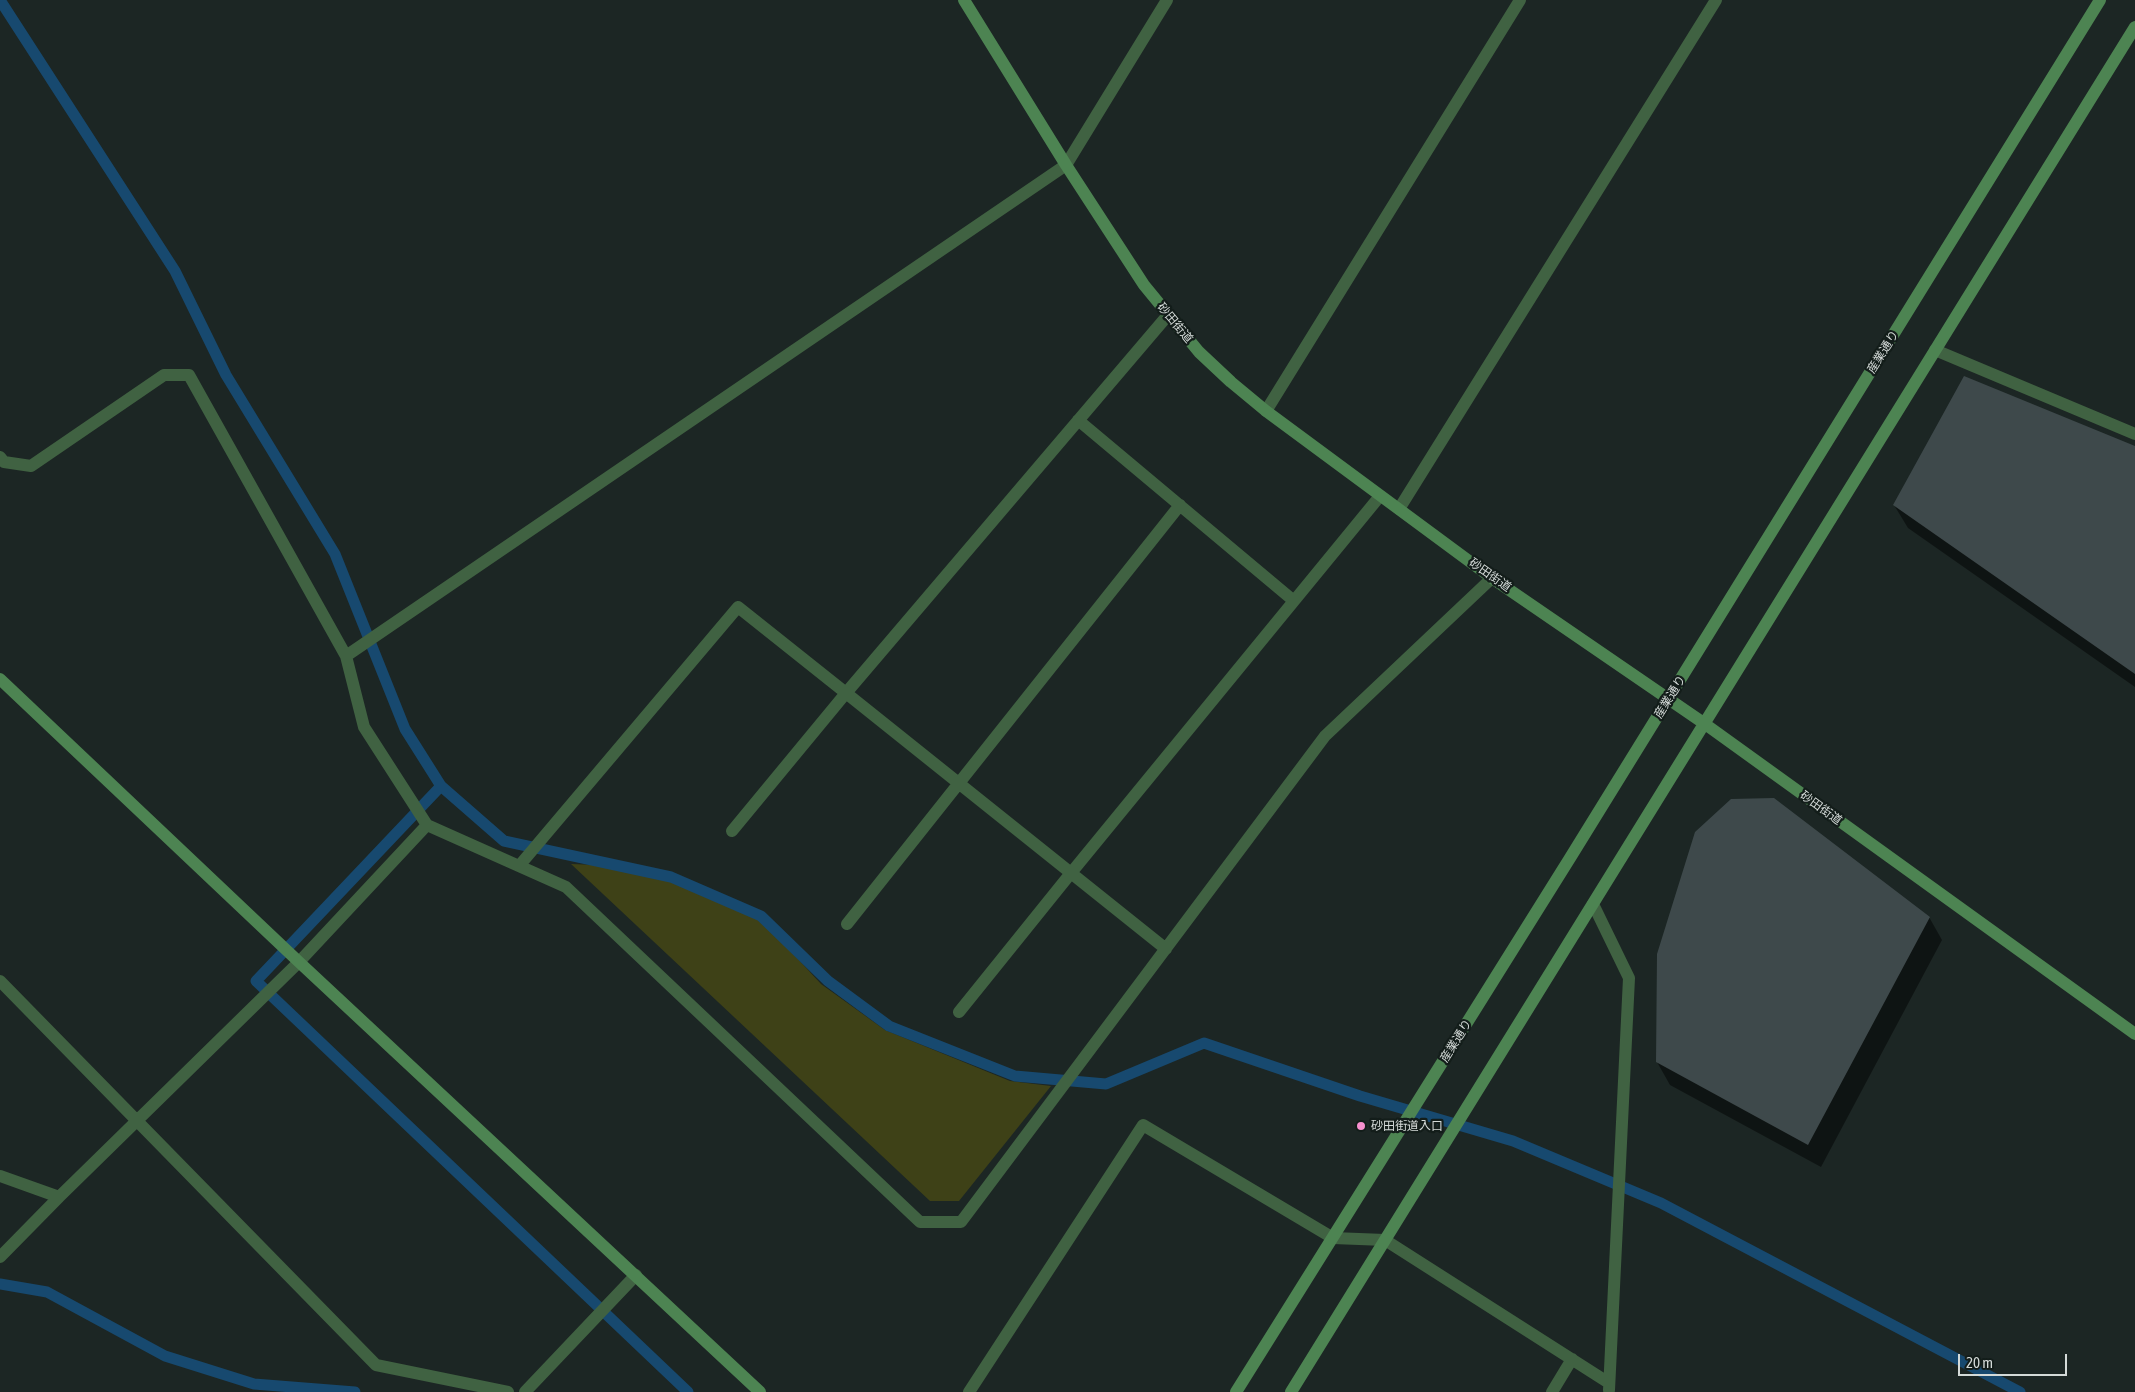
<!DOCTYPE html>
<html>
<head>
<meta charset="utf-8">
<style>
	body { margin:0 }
	#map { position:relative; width:2135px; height:1392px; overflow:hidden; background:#1c2624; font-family:"Asap Condensed",sans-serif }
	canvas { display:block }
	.scale { position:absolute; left:1958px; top:1354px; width:109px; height:22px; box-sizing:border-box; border:2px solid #d4dad8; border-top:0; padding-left:6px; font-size:15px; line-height:18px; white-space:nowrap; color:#d4dad8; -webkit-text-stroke:4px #131d1a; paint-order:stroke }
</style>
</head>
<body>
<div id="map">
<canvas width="2135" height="1392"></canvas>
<div class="scale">20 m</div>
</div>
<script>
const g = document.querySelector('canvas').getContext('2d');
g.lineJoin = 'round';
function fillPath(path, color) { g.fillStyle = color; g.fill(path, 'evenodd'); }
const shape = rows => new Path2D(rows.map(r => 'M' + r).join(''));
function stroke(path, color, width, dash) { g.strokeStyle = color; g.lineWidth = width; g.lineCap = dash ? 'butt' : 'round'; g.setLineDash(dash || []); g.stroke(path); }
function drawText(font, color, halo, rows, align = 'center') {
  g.font = font + ' "Asap Condensed","Noto Sans JP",sans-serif'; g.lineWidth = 4.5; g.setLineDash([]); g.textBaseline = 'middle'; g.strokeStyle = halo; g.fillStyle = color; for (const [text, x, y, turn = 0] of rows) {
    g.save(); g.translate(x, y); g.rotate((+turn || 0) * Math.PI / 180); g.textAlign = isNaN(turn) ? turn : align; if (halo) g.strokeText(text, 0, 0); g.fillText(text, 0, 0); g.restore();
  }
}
fillPath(shape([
	[571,864,623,866,693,889,763,921,821,984,885,1030,1010,1081,1051,1086,959,1201,930,1201]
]), '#3e4117');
fillPath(shape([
	[2135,447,2135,687,1908,528,1894,505],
	[1929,917,1942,940,1821,1167,1670,1085,1657,1062]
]), '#0007');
stroke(shape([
	[0,0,175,271,226,375,335,554,405,729,441,786,504,841,671,877,761,916,828,981,889,1026,1015,1076,1106,1084,1204,1043,1360,1096,1513,1141,1661,1203,2020,1392],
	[441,786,256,981,688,1392],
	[0,1284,47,1292,165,1356,254,1384,355,1392]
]), '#17496f', 11);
fillPath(shape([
	[1964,376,2135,446,2135,674,1893,505],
	[1774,798,1930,917,1808,1145,1656,1062,1657,954,1695,832,1731,799]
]), '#3e494b');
stroke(shape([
	[1168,315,846,693,1071,873,1380,496],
	[1935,350,2135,434],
	[1266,411,1520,0],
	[1078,420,1294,601],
	[0,457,4,462,31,466,164,375,189,375,346,656,364,727,427,825,299,962,59,1197,0,1176],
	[1399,509,1716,0],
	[346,656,1066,165,1167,0],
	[427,825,566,887,920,1222,961,1222,1325,736,1492,578],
	[519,866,738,607,846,693,732,831],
	[1593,904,1629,978,1609,1390],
	[847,924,1180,505],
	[0,981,376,1365,508,1392],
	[959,1012,1071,873,1166,949],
	[0,1257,59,1197],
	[525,1392,636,1275],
	[969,1392,1143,1125,1333,1238,1385,1240,1609,1383],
	[1552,1392,1572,1359]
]), '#406242', 12);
stroke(shape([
	[964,0,1066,165,1144,285,1199,352,1231,382,1266,411,1492,578,1705,724,2135,1034],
	[0,679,299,962,760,1392],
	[1236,1392,1570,858,2100,0],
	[1291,1392,2135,27]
]), '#4d8452', 12);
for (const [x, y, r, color] of [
	[1361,1126,5,"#f790cf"]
]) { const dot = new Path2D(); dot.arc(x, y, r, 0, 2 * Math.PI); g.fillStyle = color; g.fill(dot); stroke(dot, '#131d1a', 2); }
drawText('12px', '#d4dad8', '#131d1a', [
	["砂田街道",1175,323,50],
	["産業通り",1883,352,-58],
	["砂田街道",1490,575,35],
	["産業通り",1670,697,-58],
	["砂田街道",1821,808,36],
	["産業通り",1456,1041,-58]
]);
drawText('12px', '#d4dad8', '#131d1a', [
	["砂田街道入口",1371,1126]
], 'left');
</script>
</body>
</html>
